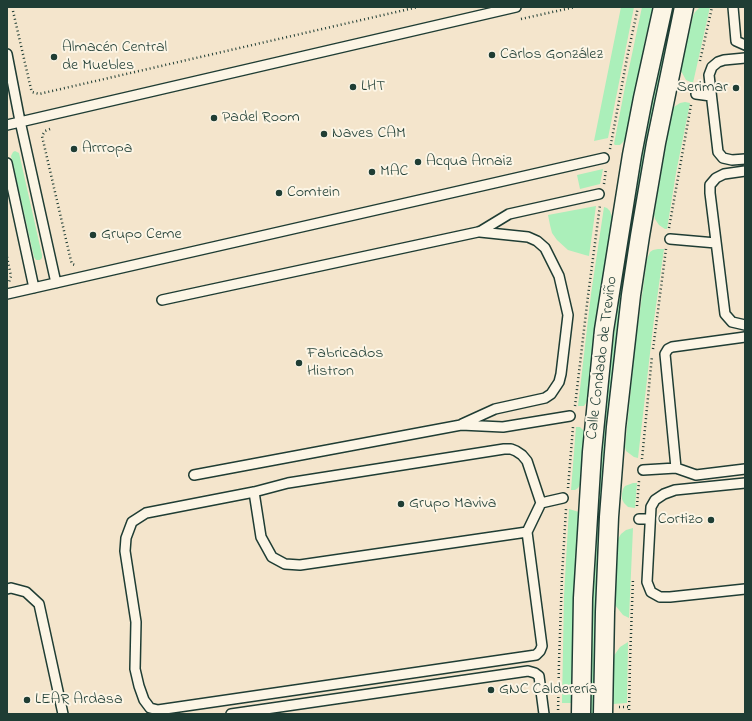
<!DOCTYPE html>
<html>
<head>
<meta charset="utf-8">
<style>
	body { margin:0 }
	#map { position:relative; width:752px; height:721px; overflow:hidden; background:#fcf5e5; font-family:"Indie Flower",sans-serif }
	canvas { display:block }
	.frame { position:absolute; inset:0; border:8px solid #1f3d34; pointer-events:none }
</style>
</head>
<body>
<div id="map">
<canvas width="752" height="721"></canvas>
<div class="frame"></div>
</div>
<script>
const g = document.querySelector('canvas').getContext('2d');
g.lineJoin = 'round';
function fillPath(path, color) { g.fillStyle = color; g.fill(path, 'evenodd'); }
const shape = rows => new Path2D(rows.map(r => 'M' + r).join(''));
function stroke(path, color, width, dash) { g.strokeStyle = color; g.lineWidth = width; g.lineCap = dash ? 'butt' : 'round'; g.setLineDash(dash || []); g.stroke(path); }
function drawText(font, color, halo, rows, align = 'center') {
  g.font = font + ' "Indie Flower",sans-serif'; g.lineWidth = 4; g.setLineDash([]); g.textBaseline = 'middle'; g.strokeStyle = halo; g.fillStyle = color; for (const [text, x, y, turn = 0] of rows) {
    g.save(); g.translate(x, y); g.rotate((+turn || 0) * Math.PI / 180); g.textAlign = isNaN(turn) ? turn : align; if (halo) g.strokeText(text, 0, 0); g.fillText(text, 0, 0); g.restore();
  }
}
fillPath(shape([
	[7,7,745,7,745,714,7,714]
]), '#f4e5cc');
fillPath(shape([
	[621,7,634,7,608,138,594,141],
	[642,7,653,7,645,40,626,138,624,141,620,145,615,145,614,144,624,92],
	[672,7,676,7,660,80,650,130,599,542,596,617,594,714,590,714,593,593,596,539,603,442,612,350,623,266,636,188,654,91],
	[700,7,710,7,693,83,686,80,681,71,681,67,693,16,695,12],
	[685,102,690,103,676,173,667,229,665,229,659,225,655,219,654,215,672,110,674,107,680,103],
	[15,151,19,153,42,255,42,258,40,260,36,260,34,257,11,156,13,152],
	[603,169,600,184,580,189,577,175],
	[596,206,589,256,585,255,568,250,557,240,552,233,550,225,548,215],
	[604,207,607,208,610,211,612,217,597,319,588,400,584,406,578,406,591,294],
	[658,249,664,249,653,327,638,458,634,457,626,451,625,447,635,347,647,259,650,252,653,250],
	[576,427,580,427,584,431,585,434,581,483,578,488,575,490,571,490],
	[633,483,637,483,635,508,628,507,624,503,622,499,622,494,623,489,625,486],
	[569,509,579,512,575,564,572,703,562,703,564,596],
	[633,528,629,618,623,615,615,605,618,539,621,534,626,530],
	[628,642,627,703,613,704,613,657,620,647]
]), '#abefba');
const lane = shape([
	[733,7,736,41,745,45],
	[7,54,20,121,56,283],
	[745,58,724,60,718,62,712,67,709,75,718,152,723,158,732,160,745,159],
	[696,94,711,96],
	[7,125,516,7],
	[7,163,34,288],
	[745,171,724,174,716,178,710,185,710,193,725,314,732,322,745,325],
	[670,239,716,243],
	[7,294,604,158],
	[162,300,478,232,481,231,509,214,599,194],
	[462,424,495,409,545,398,551,394,559,382,561,374,568,315,559,276,545,248,537,241,528,237,480,232],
	[504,449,511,449,516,451,522,455,527,461,541,503,527,532,542,646,540,651,536,655,158,710,150,708,144,700,139,686,135,669,136,622,125,551,126,538,132,522,146,513,254,492,288,483,504,449],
	[676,468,665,354,668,349,672,347,745,337],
	[643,470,676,468,696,475,745,469],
	[194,475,461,425,503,427,570,416],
	[745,483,675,490,664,494,655,500,651,507,647,582,651,592,660,597,670,597,745,589],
	[254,492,261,537,272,557,285,564,300,565,527,532],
	[541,503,563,498],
	[639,519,650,519],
	[7,589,11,588,26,592,39,604,63,714],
	[231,714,528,671,535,673,539,676,544,714]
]);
const street = shape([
	[581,714,583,598,592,452,604,330,632,155,643,98,663,7],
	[603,714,605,612,609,517,616,427,631,295,640,236,656,143,684,7]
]);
stroke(lane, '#1f3d34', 12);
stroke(street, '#1f3d34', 21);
stroke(shape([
	[13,11,31,89,32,92,39,94,418,7],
	[521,19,575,7],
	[700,61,712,7],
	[50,129,45,131,42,136,71,261,72,264,75,265],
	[610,149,627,58,638,7],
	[604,184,606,169],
	[669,228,691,105],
	[7,257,11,276,9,282],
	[653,349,666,249],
	[575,406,588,296,600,205],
	[642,459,652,356],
	[568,488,573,427],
	[637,506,639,481],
	[619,707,629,707],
	[558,714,559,663,562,576,566,509],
	[629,714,630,661,633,579]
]), '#1f3d34', 2.5, [1, 3]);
stroke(lane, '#fcf5e5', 9);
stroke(street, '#fcf5e5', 18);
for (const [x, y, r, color] of [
	[492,55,4,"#1f3d34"],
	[54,57,4,"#1f3d34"],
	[353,87,4,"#1f3d34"],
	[736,88,4,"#1f3d34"],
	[214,118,4,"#1f3d34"],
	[324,134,4,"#1f3d34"],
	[74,149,4,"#1f3d34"],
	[418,162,4,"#1f3d34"],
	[372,172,4,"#1f3d34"],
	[279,193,4,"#1f3d34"],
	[93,235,4,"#1f3d34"],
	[299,363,4,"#1f3d34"],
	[401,504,4,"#1f3d34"],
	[711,520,4,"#1f3d34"],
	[491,690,4,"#1f3d34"],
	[27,700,4,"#1f3d34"]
]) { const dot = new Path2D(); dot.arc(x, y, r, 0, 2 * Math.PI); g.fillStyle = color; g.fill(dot); stroke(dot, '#fcf5e5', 1.5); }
drawText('16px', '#1f3d34', '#fcf5e5', [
	["Almacén Central",62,48],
	["de Muebles",62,66],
	["Carlos González",500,55],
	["LHT",361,87],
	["Serimar",728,88,"right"],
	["Padel Room",222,118],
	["Naves CAM",332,134],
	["Arrropa",82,149],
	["Acqua Arnaiz",426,162],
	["MAC",380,172],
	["Comtein",287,193],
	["Grupo Ceme",101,235],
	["Fabricados",307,354],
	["Histron",307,372],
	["Grupo Maviva",409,504],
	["Cortizo",703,520,"right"],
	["GNC Calderería",499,690],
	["LEAR Ardasa",35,700]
], 'left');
drawText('16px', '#1f3d34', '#fcf5e5', [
	["Calle Condado de Treviño",603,358,-83]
]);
</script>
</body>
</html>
